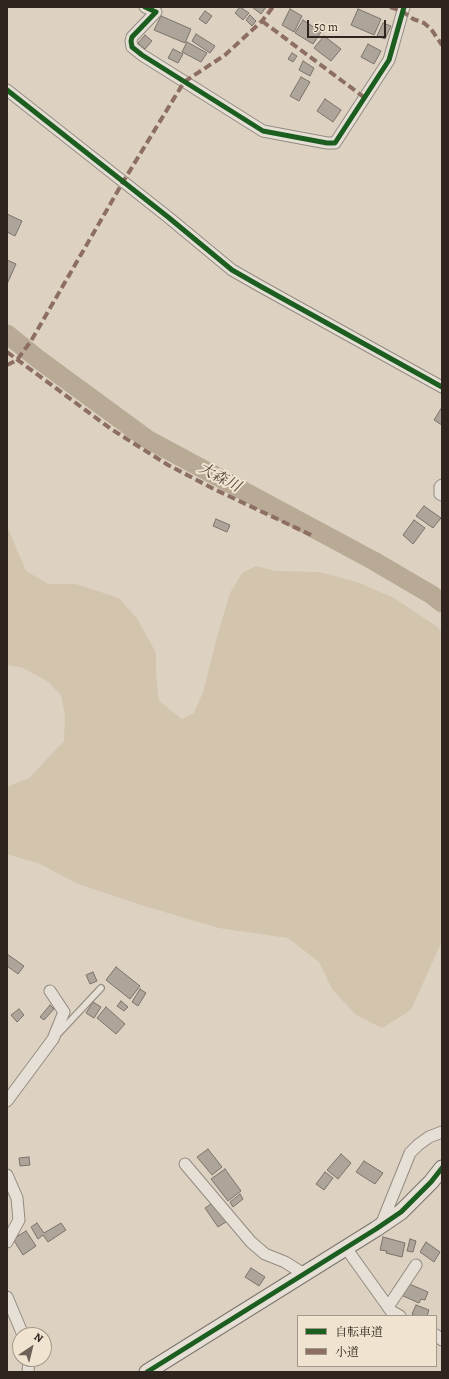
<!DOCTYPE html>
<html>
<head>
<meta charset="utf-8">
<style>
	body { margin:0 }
	#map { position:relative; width:449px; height:1379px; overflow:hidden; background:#ddd2c1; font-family:Alegreya,"Noto Serif JP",serif }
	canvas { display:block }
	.frame { position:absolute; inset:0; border:8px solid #30241f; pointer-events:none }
	.legend { position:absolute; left:297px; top:1315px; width:140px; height:52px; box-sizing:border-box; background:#f0e4d0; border:1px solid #a39789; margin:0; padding:5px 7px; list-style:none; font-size:12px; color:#30241f }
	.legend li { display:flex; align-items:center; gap:8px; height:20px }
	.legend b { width:20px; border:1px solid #a39789 }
	.north { position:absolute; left:12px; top:1327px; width:40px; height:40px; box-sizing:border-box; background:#f0e4d0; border:1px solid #a39789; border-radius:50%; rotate:35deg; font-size:11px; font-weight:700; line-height:16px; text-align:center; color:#30241f }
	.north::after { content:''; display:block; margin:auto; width:14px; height:18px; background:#6d6158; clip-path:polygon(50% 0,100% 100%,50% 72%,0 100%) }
	.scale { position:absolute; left:307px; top:20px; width:79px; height:18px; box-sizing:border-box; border:2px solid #30241f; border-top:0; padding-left:5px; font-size:12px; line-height:14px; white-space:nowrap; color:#30241f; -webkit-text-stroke:3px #f0e4d0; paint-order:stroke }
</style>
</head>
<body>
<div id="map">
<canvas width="449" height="1379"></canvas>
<div class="frame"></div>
<ul class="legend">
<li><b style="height:5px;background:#1b5e20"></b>自転車道</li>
<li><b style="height:5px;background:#8d6e63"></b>小道</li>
</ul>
<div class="north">N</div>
<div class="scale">50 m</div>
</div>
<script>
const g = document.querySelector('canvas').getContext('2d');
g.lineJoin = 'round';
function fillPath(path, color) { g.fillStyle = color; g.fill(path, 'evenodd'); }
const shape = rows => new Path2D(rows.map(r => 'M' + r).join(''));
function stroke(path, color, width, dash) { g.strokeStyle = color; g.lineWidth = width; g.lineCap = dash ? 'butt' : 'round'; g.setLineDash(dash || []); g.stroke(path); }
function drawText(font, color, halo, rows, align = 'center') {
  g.font = font + ' Alegreya,"Noto Serif JP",serif'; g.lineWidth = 4; g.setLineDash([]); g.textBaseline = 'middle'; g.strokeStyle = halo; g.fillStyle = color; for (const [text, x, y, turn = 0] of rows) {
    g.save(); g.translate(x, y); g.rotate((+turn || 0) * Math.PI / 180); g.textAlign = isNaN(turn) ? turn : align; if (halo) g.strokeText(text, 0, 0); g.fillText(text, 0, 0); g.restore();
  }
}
fillPath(shape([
	[7,526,26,571,48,584,76,584,119,598,138,620,156,653,156,674,159,701,182,719,194,713,203,692,218,633,230,593,242,573,256,566,275,571,320,572,357,582,394,598,436,626,442,632,442,941,411,1010,382,1028,356,1015,332,989,319,962,288,938,219,928,144,906,78,884,40,864,7,854,7,787,29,778,64,741,65,716,61,695,47,681,21,667,7,665]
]), '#d2c4ad');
stroke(shape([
	[7,334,38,359,147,439,374,561,432,595,442,603]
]), '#b9aa96', 19);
const building = shape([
	[240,7,249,13,243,20,235,13,240,7],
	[252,7,266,7,261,14,252,7],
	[290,9,302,16,294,32,282,25,290,9],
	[358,9,381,19,374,35,351,25,358,9],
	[205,11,212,16,206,24,199,19,205,11],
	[250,15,256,21,252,26,246,20,250,15],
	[161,16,191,29,185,43,154,30,161,16],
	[303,20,321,32,313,44,295,33,303,20],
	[383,23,391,26,385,39,377,36,383,23],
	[196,34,215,46,210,53,192,41,196,34],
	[145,35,152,41,145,49,138,43,145,35],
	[324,36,341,49,331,61,314,48,324,36],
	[187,42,207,53,201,62,182,52,187,42],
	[368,44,381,51,374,64,361,57,368,44],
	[173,49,183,54,178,63,168,58,173,49],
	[292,53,297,56,293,62,288,59,292,53],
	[303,61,314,68,310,76,299,70,303,61],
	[301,77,310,82,299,101,290,96,301,77],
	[325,99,341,110,333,122,317,111,325,99],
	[7,214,22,221,15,236,7,232,7,214],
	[7,260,16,264,7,284,7,260],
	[442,407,442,425,434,420,442,407],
	[424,506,441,518,433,528,416,516,424,506],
	[216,519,230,525,227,532,213,526,216,519],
	[414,520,425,528,413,544,403,535,414,520],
	[7,954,24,966,18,974,7,966,7,954],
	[116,967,140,986,130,999,106,980,116,967],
	[93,972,97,981,90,984,86,975,93,972],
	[140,989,146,993,138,1006,132,1002,140,989],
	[121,1001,128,1007,124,1011,117,1006,121,1001],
	[93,1002,101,1007,94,1018,86,1013,93,1002],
	[50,1005,54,1009,44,1020,40,1017,50,1005],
	[106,1007,125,1024,116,1034,97,1018,106,1007],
	[19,1009,24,1015,17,1022,11,1015,19,1009],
	[208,1149,222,1167,212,1175,197,1157,208,1149],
	[341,1154,351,1163,338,1179,327,1170,341,1154],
	[29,1157,30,1165,20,1166,19,1158,29,1157],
	[364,1161,383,1173,375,1184,356,1172,364,1161],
	[225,1169,241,1191,228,1201,211,1179,225,1169],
	[325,1172,333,1178,324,1190,316,1184,325,1172],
	[240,1194,243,1199,233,1207,230,1202,240,1194],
	[214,1202,229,1220,218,1227,205,1208,214,1202],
	[37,1223,44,1233,61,1223,66,1230,48,1242,43,1235,38,1239,31,1227,37,1223],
	[26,1231,36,1246,23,1255,13,1239,26,1231],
	[383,1237,405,1243,402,1257,386,1253,387,1251,380,1250,383,1237],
	[410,1239,416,1241,413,1252,407,1251,410,1239],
	[426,1242,440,1252,434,1262,420,1252,426,1242],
	[251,1268,265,1277,259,1286,245,1277,251,1268],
	[407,1283,428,1292,425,1300,421,1299,419,1303,401,1295,407,1283],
	[416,1305,429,1310,427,1316,416,1316,412,1314,416,1305]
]);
fillPath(building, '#ada599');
stroke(building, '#7b736b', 1);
const lane = shape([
	[59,1033,101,988]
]);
const street = shape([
	[145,7,156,12,132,37,131,41,132,47,142,55,263,131,327,143,335,143,389,60,404,7],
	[7,90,168,217,232,270,260,286,442,387],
	[442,485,440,487,440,494,442,495],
	[7,1101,53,1039,64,1012,50,991],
	[185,1164,251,1242,265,1254,285,1262,304,1274],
	[7,1175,17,1198,19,1220,7,1242],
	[381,1225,410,1153,418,1145,429,1137,442,1132],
	[346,1248,391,1311,400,1316],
	[7,1297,23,1335],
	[388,1307,416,1265],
	[436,1335,442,1340],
	[28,1372,29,1359]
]);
const secondary = shape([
	[147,1372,376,1229,401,1212,431,1182,442,1168]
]);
stroke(lane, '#938b81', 8);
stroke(street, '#938b81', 13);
stroke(secondary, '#7b736b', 17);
stroke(lane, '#e5dfd6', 5.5);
stroke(street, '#e5dfd6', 11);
stroke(secondary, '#e5dfd6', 15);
stroke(shape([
	[390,7,402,11,413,19,424,23,431,29,442,45],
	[262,21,365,98],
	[7,352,111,429,168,465,214,489,311,535],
	[7,365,17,360,31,341,123,182,184,82,225,55,262,21,273,7]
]), '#8d6e63', 4, [8, 4]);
stroke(shape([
	[145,7,156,12,132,37,131,41,132,47,142,55,263,131,327,143,335,143,389,60,404,7],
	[7,90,168,217,232,270,260,286,442,387],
	[147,1372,376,1229,401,1212,431,1182,442,1168]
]), '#1b5e20', 5);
drawText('italic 15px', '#54473d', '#f0e4d0', [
	["大森川",219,478,28]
]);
</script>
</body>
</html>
